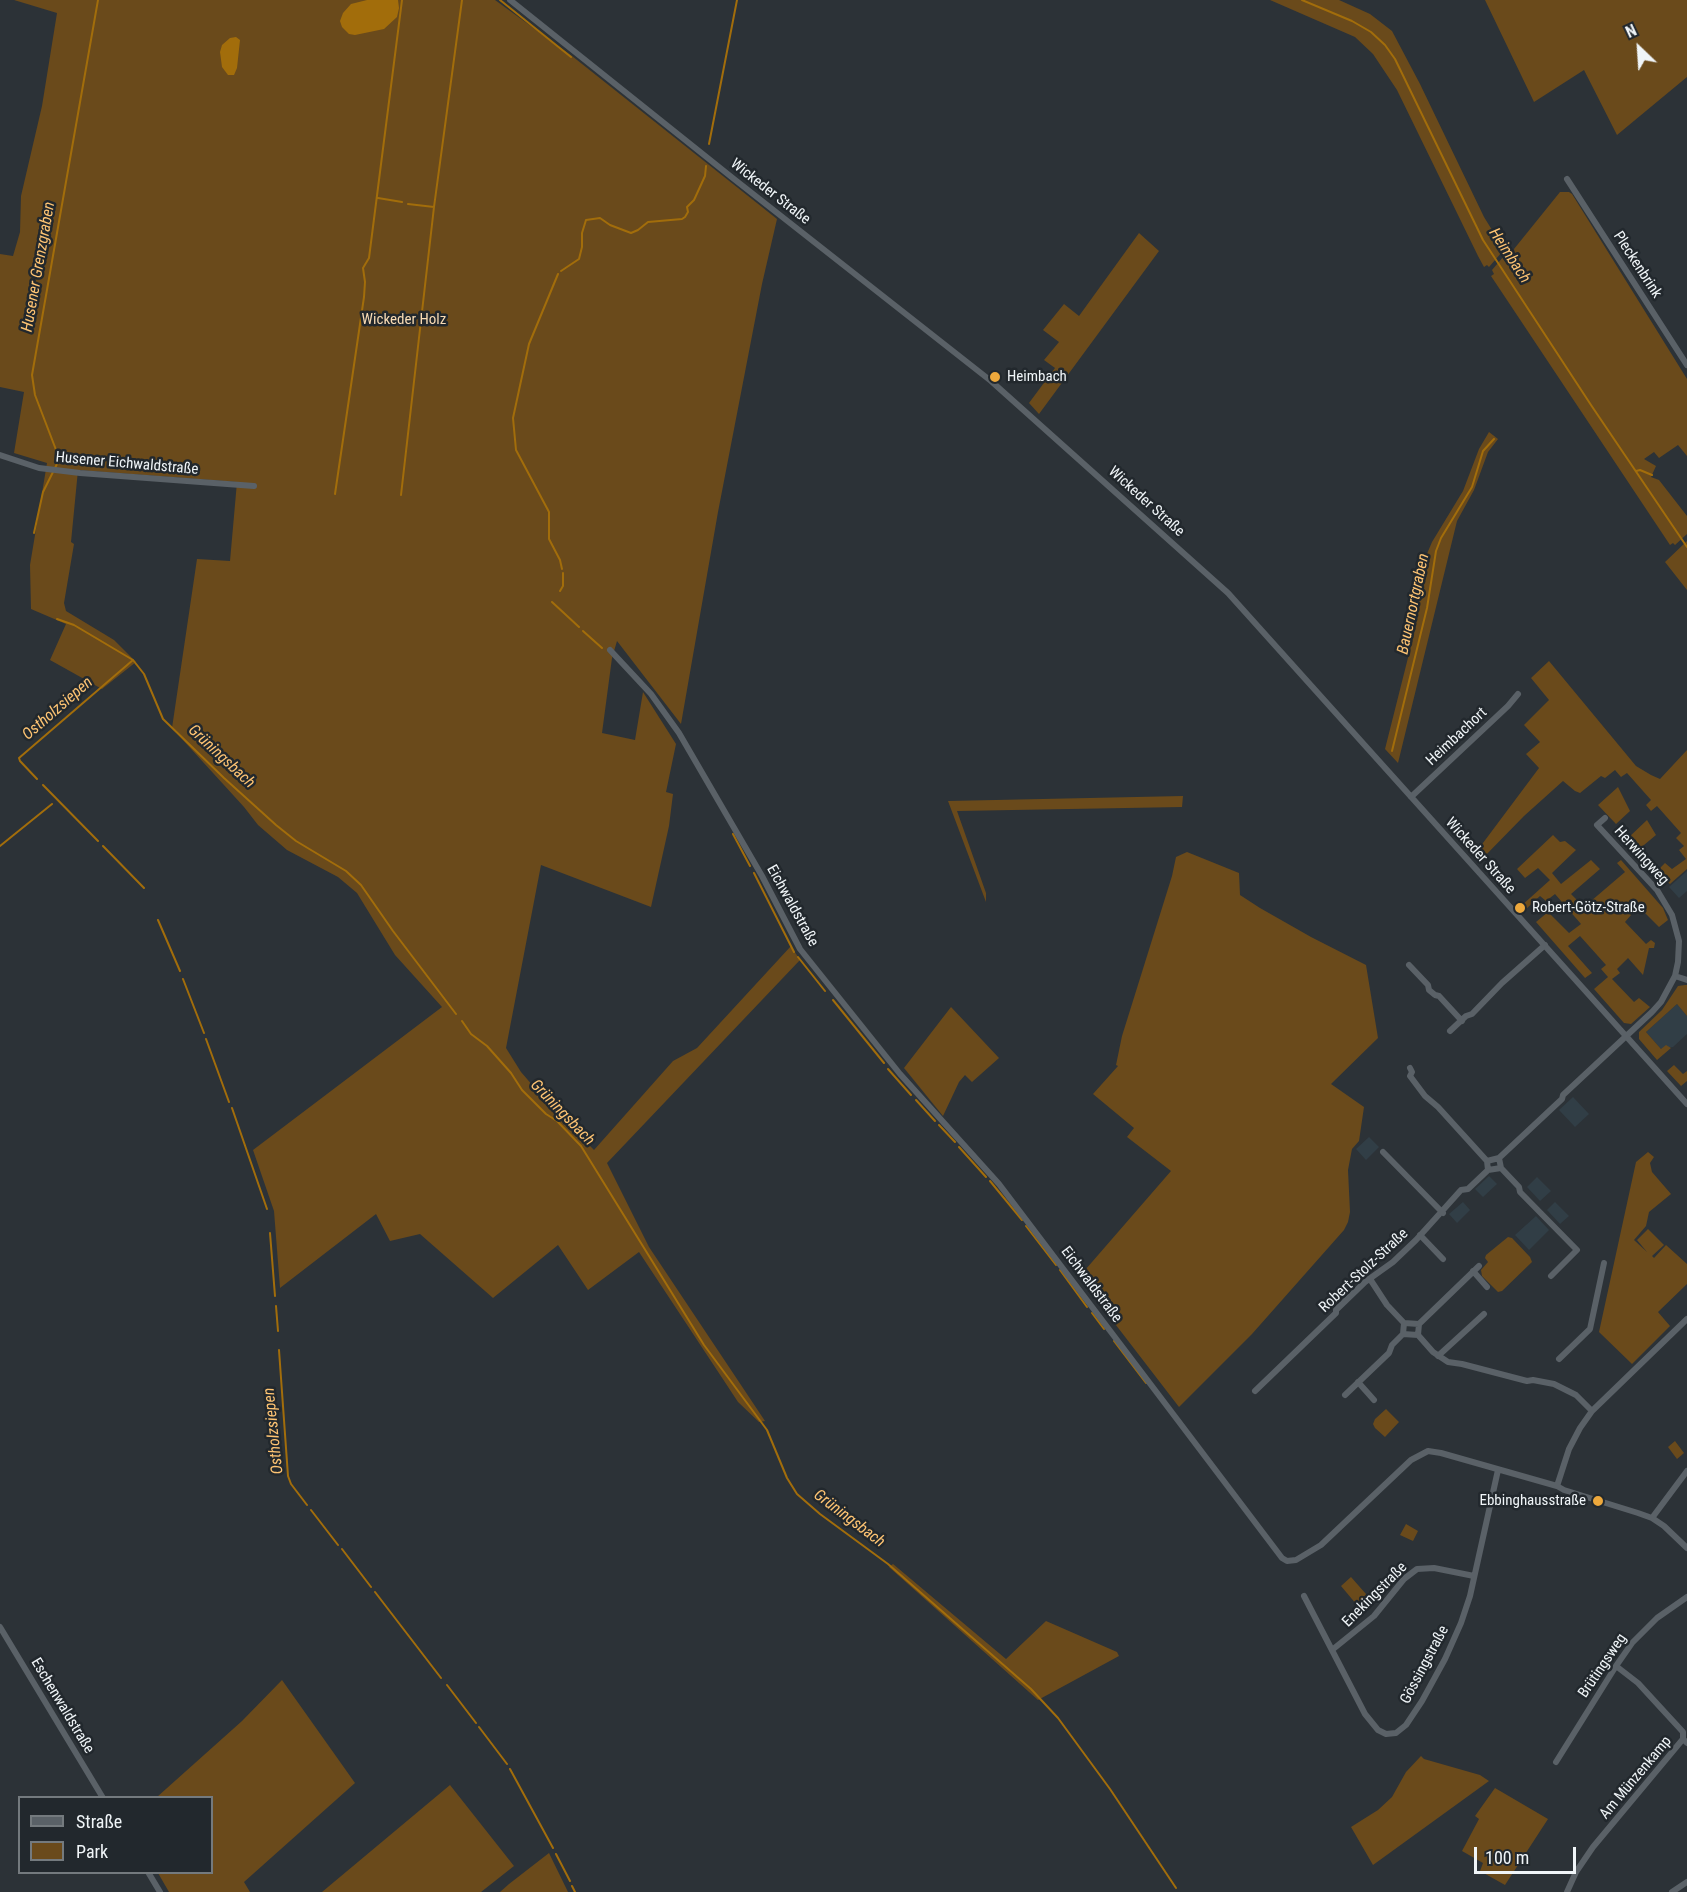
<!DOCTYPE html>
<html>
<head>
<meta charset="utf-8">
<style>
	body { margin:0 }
	#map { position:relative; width:1687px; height:1892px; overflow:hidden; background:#2c3237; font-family:"Roboto Condensed",sans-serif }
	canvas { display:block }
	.legend { position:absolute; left:18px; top:1796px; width:195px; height:78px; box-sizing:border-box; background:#22282d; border:2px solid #747a7e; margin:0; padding:8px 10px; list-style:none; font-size:18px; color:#f0f5f8 }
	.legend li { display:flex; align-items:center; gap:12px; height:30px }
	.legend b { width:30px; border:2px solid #747a7e }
	.north { position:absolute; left:1609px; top:18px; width:60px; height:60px; -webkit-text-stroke:4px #22282d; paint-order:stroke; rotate:335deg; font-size:16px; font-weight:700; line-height:24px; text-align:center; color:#f0f5f8 }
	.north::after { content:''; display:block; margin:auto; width:21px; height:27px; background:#f0f5f8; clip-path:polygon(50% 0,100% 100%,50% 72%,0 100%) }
	.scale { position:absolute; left:1474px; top:1847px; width:102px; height:27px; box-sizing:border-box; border:3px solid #f0f5f8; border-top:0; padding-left:8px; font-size:18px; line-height:21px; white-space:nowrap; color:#f0f5f8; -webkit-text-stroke:4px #22282d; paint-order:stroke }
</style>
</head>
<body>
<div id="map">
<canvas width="1687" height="1892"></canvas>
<ul class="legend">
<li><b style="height:8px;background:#5a6167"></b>Straße</li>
<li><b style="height:16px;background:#6a4a1b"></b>Park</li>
</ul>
<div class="north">N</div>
<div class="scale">100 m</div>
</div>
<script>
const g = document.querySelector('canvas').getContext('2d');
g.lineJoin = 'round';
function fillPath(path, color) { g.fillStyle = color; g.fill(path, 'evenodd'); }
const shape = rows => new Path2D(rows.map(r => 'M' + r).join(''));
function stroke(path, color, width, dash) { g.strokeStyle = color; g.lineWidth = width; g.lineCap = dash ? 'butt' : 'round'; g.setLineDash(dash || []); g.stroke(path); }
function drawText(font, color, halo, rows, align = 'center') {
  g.font = font + ' "Roboto Condensed",sans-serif'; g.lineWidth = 5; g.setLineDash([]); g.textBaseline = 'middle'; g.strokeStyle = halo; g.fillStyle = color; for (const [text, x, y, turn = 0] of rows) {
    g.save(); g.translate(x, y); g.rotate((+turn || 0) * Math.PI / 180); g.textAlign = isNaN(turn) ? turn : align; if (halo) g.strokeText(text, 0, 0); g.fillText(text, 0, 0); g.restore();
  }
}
fillPath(shape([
	[1687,871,1687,891,1679,898,1669,887],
	[1677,1004,1687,1016,1687,1034,1673,1047,1661,1049,1646,1032],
	[1573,1097,1589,1114,1575,1127,1559,1110],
	[1369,1137,1379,1147,1366,1160,1356,1149],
	[1489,1176,1497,1184,1483,1197,1475,1189],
	[1537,1177,1551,1191,1540,1201,1527,1187],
	[1463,1202,1470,1210,1457,1223,1449,1214],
	[1555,1202,1569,1216,1560,1224,1547,1210],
	[1536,1216,1549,1230,1529,1250,1515,1235]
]), '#313e46');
fillPath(shape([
	[14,0,495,0,572,56,777,219,762,284,718,512,681,724,617,641,612,658,602,733,635,740,643,692,676,744,666,792,673,794,669,826,651,907,541,865,506,1048,521,1072,546,1101,594,1150,673,1061,697,1048,791,946,800,960,607,1163,649,1247,765,1421,759,1422,738,1402,639,1252,588,1290,558,1245,493,1298,420,1234,390,1241,376,1214,280,1288,274,1211,253,1150,442,1007,395,955,357,893,338,877,287,850,258,825,244,807,172,728,197,559,230,561,237,482,78,470,71,542,74,544,64,603,66,611,114,640,136,662,102,689,50,660,66,624,31,609,30,565,47,463,14,453,24,392,0,387,0,254,13,256,20,232,21,196,42,106,57,13],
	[1270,0,1339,0,1370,14,1392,31,1420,84,1484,217,1502,246,1499,249,1502,252,1489,267,1487,265,1484,267,1478,256,1397,90,1373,54,1355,37],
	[1485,0,1687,0,1687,77,1617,135,1584,70,1534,102],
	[1560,192,1569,192,1572,194,1687,379,1687,456,1678,445,1659,458,1654,452,1644,459,1656,466,1651,477,1659,480,1687,516,1687,534,1675,545,1673,543,1670,545,1491,276,1494,274,1492,270,1504,256,1506,259,1510,257,1516,267,1520,263,1515,256,1514,249],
	[1139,233,1159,251,1039,414,1029,403,1055,368,1044,360,1059,342,1043,330,1064,304,1079,316],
	[1489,432,1498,439,1488,452,1474,490,1457,521,1398,763,1385,749,1415,630,1424,561,1432,542,1463,491,1479,449],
	[1687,541,1687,590,1665,562],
	[1549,661,1636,766,1651,775,1660,779,1687,750,1687,869,1670,884,1656,872,1665,863,1672,869,1686,859,1679,850,1684,846,1676,838,1681,833,1657,806,1651,811,1646,805,1651,800,1627,773,1621,777,1615,770,1605,778,1601,776,1580,793,1575,791,1563,781,1524,816,1481,860,1474,855,1539,768,1526,754,1540,742,1524,725,1549,700,1531,678],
	[1618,787,1630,811,1616,824,1598,805],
	[1183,796,1182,807,957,811,986,893,986,902,948,801],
	[1647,820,1656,835,1638,850,1627,839],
	[1553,835,1560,842,1565,841,1576,850,1552,873,1561,884,1591,860,1600,869,1571,894,1584,907,1625,872,1617,863,1621,860,1663,908,1668,920,1659,927,1636,904,1628,911,1631,915,1625,922,1646,944,1651,940,1655,943,1654,948,1649,948,1643,975,1628,958,1617,969,1620,973,1612,979,1634,1002,1639,998,1650,1007,1631,1024,1624,1023,1594,989,1608,977,1601,969,1606,965,1580,936,1568,946,1592,973,1585,978,1536,922,1548,912,1569,933,1581,924,1555,894,1546,901,1540,896,1525,910,1521,906,1550,880,1538,868,1525,878,1517,869],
	[1187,852,1239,873,1240,895,1260,908,1311,937,1366,965,1378,1038,1331,1084,1364,1107,1359,1141,1352,1149,1348,1170,1350,1212,1348,1222,1344,1230,1252,1334,1179,1407,1079,1277,1171,1171,1127,1137,1134,1128,1093,1094,1118,1066,1116,1065,1122,1036,1172,876,1176,857],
	[1685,985,1687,985,1687,1016,1677,1004,1646,1032,1661,1049,1666,1045,1671,1048,1657,1060,1639,1039,1639,1032,1662,1010,1678,986],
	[951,1007,999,1058,972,1082,965,1075,959,1082,943,1116,904,1068],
	[1674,1065,1683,1074,1687,1071,1687,1081,1681,1086,1667,1071],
	[1648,1152,1654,1157,1650,1163,1652,1172,1671,1194,1649,1212,1646,1226,1634,1240,1647,1252,1637,1240,1648,1229,1664,1245,1652,1256,1654,1258,1666,1245,1687,1264,1687,1284,1658,1312,1670,1326,1632,1364,1599,1332,1636,1162],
	[1508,1237,1512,1238,1530,1257,1532,1262,1502,1291,1498,1292,1482,1276,1481,1270,1488,1262,1485,1258,1486,1255],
	[1386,1409,1399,1422,1385,1437,1375,1428,1373,1424,1375,1419],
	[1675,1441,1684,1453,1677,1459,1668,1447],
	[1406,1524,1418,1531,1413,1541,1400,1535],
	[893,1564,1006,1659,1046,1621,1117,1652,1119,1656,1038,1700,889,1567],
	[1351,1577,1373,1602,1362,1611,1341,1586],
	[282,1680,355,1783,244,1882,250,1892,169,1892,158,1873,212,1872,212,1798,157,1797,242,1721],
	[1421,1756,1424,1759,1480,1775,1489,1781,1373,1865,1351,1827,1378,1810,1392,1797,1406,1772],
	[450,1785,514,1866,481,1892,322,1892],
	[1495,1788,1548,1819,1505,1885,1480,1871,1483,1863,1462,1851,1479,1819,1475,1816],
	[549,1853,568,1892,500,1892,509,1884]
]), '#6a4a1b');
fillPath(shape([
	[367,0,398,0,399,8,397,17,384,29,355,35,349,34,342,27,340,21,343,13,351,4],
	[236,37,240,40,237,68,234,75,228,75,222,67,220,52,222,45,230,38]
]), '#a26d0b');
stroke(shape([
	[500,0,571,57],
	[1302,0,1352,21,1371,32,1385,45,1395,59,1483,240,1591,405,1687,547],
	[709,144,737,0],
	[378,198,402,202],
	[408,204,434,207],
	[561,271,579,259,582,247,582,233,586,220,600,218,610,225,631,233,638,230,648,222,682,219,685,217,688,212,687,207,694,200,705,176,706,166],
	[558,274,529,344,513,418,516,450,549,512,549,539,560,560,562,569],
	[1636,471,1640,470,1652,475],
	[335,494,364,297,365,282,363,268,369,258,402,0],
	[401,495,434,207,462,0],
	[34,533,43,492,58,462,58,455,35,395,32,375,98,0],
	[560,591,563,586,563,573],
	[552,602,579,627],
	[57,619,74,625,133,660,144,674,163,719,224,778,276,825,296,841,346,871,361,885,393,931,456,1014],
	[583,631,602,648],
	[1392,751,1427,608,1436,551,1441,538,1472,487,1483,451,1494,439],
	[37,779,20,761,19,758,133,660],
	[43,785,98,841],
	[733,834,750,866],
	[0,846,52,804],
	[103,846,144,888],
	[754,873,794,952],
	[158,920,180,971],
	[798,957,825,991],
	[183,979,204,1033],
	[833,1000,884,1063],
	[462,1021,471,1034,487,1046,511,1073,522,1090,546,1114,557,1121,581,1146,704,1345,767,1430,787,1478,797,1494,820,1514,888,1564,1031,1689,1058,1718,1110,1789,1176,1888],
	[206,1039,229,1102],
	[888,1069,911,1095],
	[916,1100,935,1121],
	[232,1108,267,1209],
	[939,1125,955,1142],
	[959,1147,986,1177],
	[990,1181,1022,1220],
	[1026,1226,1056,1265],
	[270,1233,275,1296],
	[1060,1270,1087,1307],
	[276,1306,278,1331],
	[1092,1313,1104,1329],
	[1114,1341,1146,1383],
	[279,1350,288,1476,291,1484,307,1505],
	[311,1510,338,1545],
	[342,1549,371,1587],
	[375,1592,441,1678],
	[447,1685,476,1723],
	[479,1727,507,1764],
	[510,1769,553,1848],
	[556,1854,570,1881],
	[572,1886,575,1892]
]), '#a26d0b', 2);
stroke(shape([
	[510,0,734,179,991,381,1228,593,1687,1104],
	[1567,179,1687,365],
	[0,455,39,468,80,473,254,486],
	[610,650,651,694,679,733,762,876,800,949,900,1074,999,1184,1282,1558,1287,1561,1296,1560,1321,1545,1411,1460,1428,1451,1441,1453,1557,1486,1564,1490,1638,1513,1652,1518,1664,1526,1687,1548],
	[1411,797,1508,706,1518,694],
	[1409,965,1428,985,1429,990,1435,995,1439,996,1462,1021],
	[1675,976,1687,980],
	[1450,1031,1466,1016,1472,1014,1502,983,1545,945],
	[1410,1068,1412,1072,1410,1076,1425,1096,1438,1107,1487,1161],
	[1383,1152,1443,1213],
	[1501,1168,1519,1187,1520,1192,1577,1250,1551,1276],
	[1488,1170,1487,1161,1499,1158,1562,1099,1563,1095,1652,1012,1661,1002,1675,976,1678,962,1679,941,1672,915,1657,890,1597,825,1605,818],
	[1420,1235,1443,1259],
	[1473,1271,1487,1287],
	[1370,1279,1387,1305,1404,1323,1403,1334,1418,1335],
	[1404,1323,1419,1324,1418,1335,1433,1352,1448,1362,1462,1364,1527,1381,1533,1380,1554,1384,1576,1395,1592,1411],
	[1419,1324,1479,1266],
	[1438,1356,1484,1314],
	[1559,1359,1590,1329,1604,1263],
	[1358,1382,1374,1400],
	[1255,1391,1336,1313,1336,1310,1365,1282,1393,1262,1416,1240,1461,1190,1468,1189,1488,1170,1501,1168,1499,1158],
	[1345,1395,1389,1353,1392,1345,1403,1334],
	[1557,1486,1569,1449,1580,1428,1592,1411,1687,1319],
	[1652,1518,1687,1471],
	[1304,1596,1365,1714,1378,1730,1386,1734,1396,1733,1406,1725,1422,1701,1445,1659,1461,1623,1470,1596,1498,1470],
	[0,1627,103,1798],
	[1332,1650,1374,1616,1404,1579,1417,1569,1434,1568,1474,1576],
	[1616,1666,1638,1683,1683,1732,1683,1739,1687,1743],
	[1556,1762,1616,1666,1632,1643,1657,1618,1687,1597],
	[148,1872,160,1892],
	[1567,1892,1576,1872,1593,1847,1683,1739],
	[1672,1892,1687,1882]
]), '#5a6167', 6);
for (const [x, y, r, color] of [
	[995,377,6,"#eda83c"],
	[1520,908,6,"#eda83c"],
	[1598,1501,6,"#eda83c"]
]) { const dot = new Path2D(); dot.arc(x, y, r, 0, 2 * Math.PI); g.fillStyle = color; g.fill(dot); stroke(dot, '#22282d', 2); }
drawText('15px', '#f0f5f8', '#22282d', [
	["Wickeder Straße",770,192,38],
	["Pleckenbrink",1637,265,57],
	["Husener Eichwaldstraße",127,464,5],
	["Wickeder Straße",1146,502,42],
	["Heimbachort",1457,737,-43],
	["Wickeder Straße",1480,856,48],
	["Herwingweg",1641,856,48],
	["Eichwaldstraße",792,906,61],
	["Robert-Stolz-Straße",1364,1271,-43],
	["Eichwaldstraße",1091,1285,53],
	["Enekingstraße",1375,1595,-45],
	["Gössingstraße",1425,1665,-62],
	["Brütingsweg",1603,1666,-56],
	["Eschenwaldstraße",62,1706,59],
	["Am Münzenkamp",1636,1778,-50]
]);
drawText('15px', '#f9dcb5', '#22282d', [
	["Wickeder Holz",404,320]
]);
drawText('15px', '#f0f5f8', '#22282d', [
	["Heimbach",1007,377],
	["Robert-Götz-Straße",1532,908],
	["Ebbinghausstraße",1586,1501,"right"]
], 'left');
drawText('italic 16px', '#fec473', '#22282d', [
	["Heimbach",1509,256,57],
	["Husener Grenzgraben",39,267,-80],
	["Bauernortgraben",1414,604,-78],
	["Ostholzsiepen",58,709,-41],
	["Grüningsbach",221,757,43],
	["Grüningsbach",562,1113,46],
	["Ostholzsiepen",274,1431,-96],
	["Grüningsbach",849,1519,37]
]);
</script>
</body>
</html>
